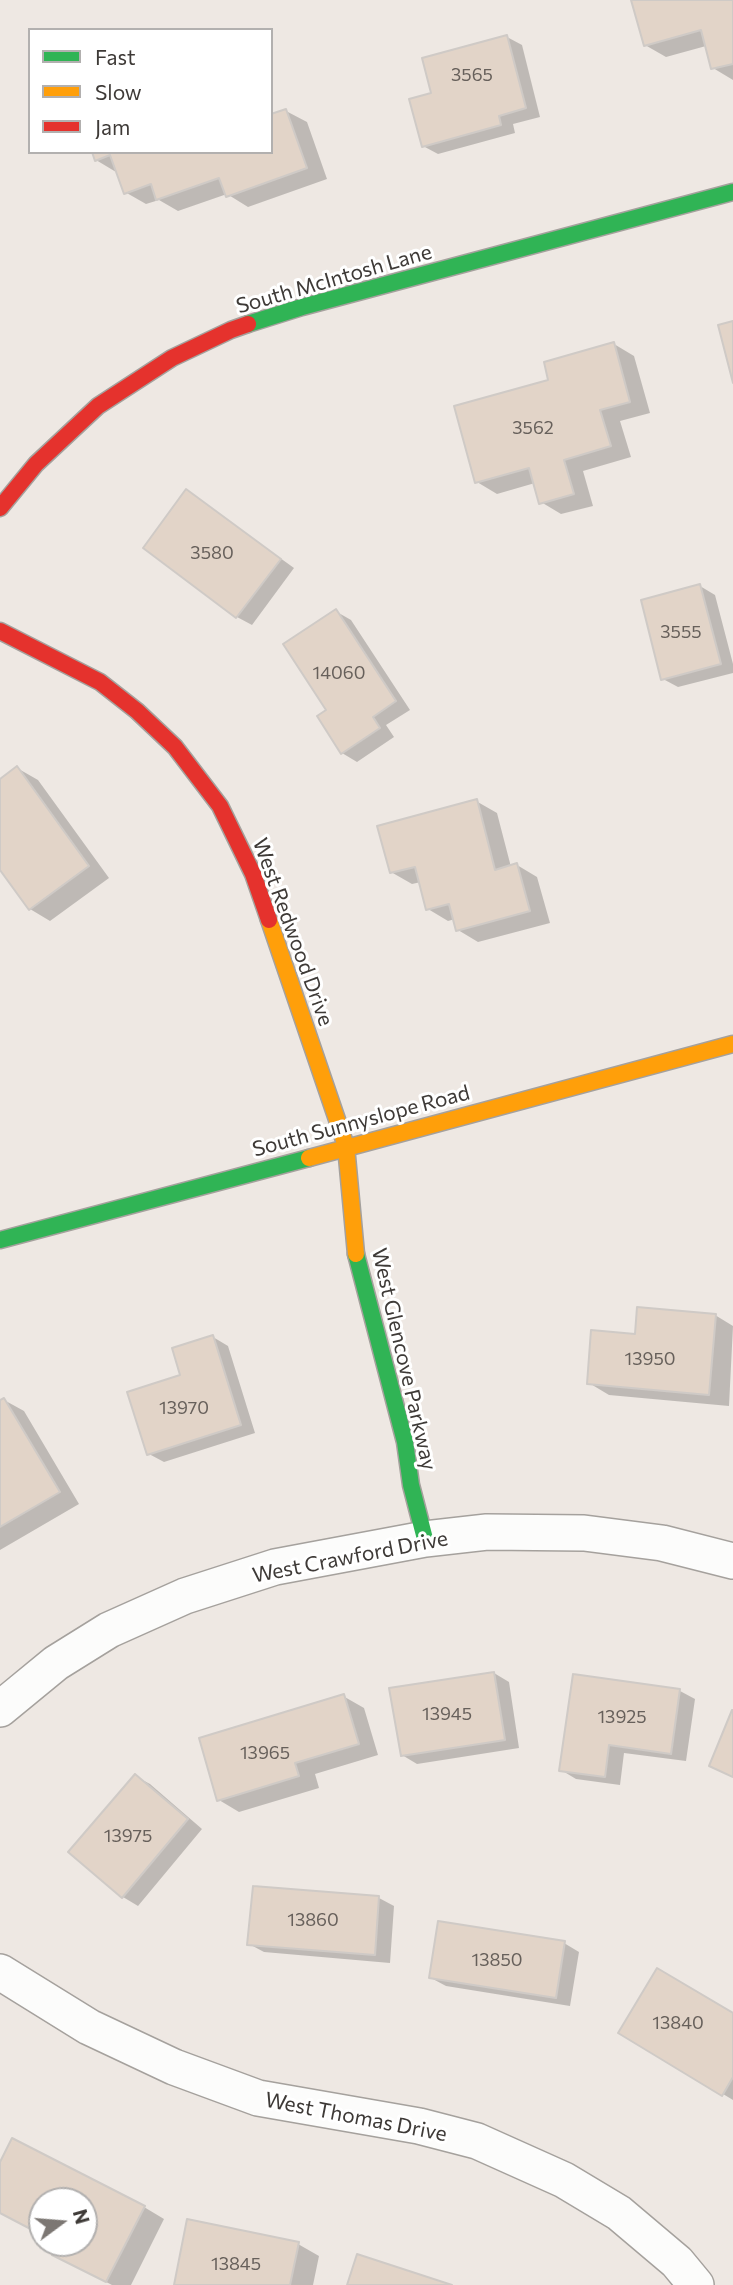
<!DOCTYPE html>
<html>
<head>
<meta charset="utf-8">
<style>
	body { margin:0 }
	#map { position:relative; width:733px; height:2285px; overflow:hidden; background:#eee8e3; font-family:Commissioner,sans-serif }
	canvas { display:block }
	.legend { position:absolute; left:28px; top:28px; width:245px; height:126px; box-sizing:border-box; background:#fff; border:2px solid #b2b0af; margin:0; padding:9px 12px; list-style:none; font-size:21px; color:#3e3a37 }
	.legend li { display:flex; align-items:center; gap:14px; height:35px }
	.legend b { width:35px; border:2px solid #b2b0af }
	.north { position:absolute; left:28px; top:2187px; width:70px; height:70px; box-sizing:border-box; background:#fff; border:2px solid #b2b0af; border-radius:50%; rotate:74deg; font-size:19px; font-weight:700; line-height:28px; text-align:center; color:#3e3a37 }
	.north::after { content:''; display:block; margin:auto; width:24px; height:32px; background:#7c7773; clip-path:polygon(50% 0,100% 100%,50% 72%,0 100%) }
</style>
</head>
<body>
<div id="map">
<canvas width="733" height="2285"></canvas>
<ul class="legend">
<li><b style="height:9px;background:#30b455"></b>Fast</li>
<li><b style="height:9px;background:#ff9f0a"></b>Slow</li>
<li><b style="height:9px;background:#e5322d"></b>Jam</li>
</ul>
<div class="north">N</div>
</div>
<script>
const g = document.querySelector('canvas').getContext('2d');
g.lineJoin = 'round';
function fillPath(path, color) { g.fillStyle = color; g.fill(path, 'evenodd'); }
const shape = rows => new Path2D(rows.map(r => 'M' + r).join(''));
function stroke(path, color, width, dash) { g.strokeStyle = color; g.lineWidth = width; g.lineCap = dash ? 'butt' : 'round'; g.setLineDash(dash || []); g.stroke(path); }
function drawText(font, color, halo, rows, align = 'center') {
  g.font = font + ' Commissioner,sans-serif'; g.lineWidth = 6; g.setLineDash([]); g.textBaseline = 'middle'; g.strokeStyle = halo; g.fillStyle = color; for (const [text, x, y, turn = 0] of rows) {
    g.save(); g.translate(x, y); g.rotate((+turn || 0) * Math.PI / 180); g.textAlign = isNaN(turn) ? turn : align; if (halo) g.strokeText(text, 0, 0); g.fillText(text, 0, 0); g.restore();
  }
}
fillPath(shape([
	[633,0,733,0,733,80,713,68,706,46,666,57,645,45],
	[507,37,522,45,540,117,513,124,515,133,438,154,423,146,433,94],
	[286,111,307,122,327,179,248,207,227,194,178,211,159,200,146,204,125,192,116,172,96,160,93,152,271,152],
	[614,344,634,356,650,413,620,421,631,457,583,471,593,506,561,514,541,502,535,483,497,494,477,482],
	[187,491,294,568,252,625,237,617,145,547],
	[700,586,715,595,733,664,733,673,678,687,663,679],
	[337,612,351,620,410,710,386,725,394,737,357,762,342,753,329,711],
	[17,768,38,780,109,878,50,921,30,909,0,867,0,781],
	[476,801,497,813,511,867,517,865,537,877,550,923,478,942,458,930,455,919,448,921,428,909,421,882,412,884,391,872],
	[715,1315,733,1326,729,1406,609,1395,589,1383,636,1336],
	[213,1337,228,1346,255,1433,164,1462,149,1454,182,1376],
	[4,1400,24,1411,79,1504,0,1550,0,1402],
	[494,1673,509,1682,519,1748,417,1764,402,1755],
	[574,1676,680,1691,695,1699,686,1761,624,1753,620,1785,576,1779,561,1770],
	[343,1696,364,1708,378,1755,315,1774,319,1788,239,1812,219,1800],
	[135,1776,150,1784,202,1829,138,1906,123,1897,70,1852],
	[379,1898,394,1906,390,1963,264,1952,249,1944],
	[564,1943,579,1952,570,2006,446,1986,431,1978],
	[733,2015,733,2100,723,2094],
	[0,2166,144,2207,164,2219,131,2285,112,2285,75,2266,59,2243,84,2243,84,2201,42,2201,42,2234,0,2213],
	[298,2244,319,2256,313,2285,175,2285]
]), '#0003');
const building = shape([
	[631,0,733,0,733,64,711,69,701,30,644,46,631,0],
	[507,35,526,108,499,116,501,125,422,147,409,99,431,93,422,58,507,35],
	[286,109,307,168,226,197,219,178,156,200,151,184,124,194,110,155,95,161,92,152,271,152,271,114,286,109],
	[733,321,733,383,718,325,733,321],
	[614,342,630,402,600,410,611,446,564,460,574,494,539,504,529,468,475,483,454,406,548,380,544,362,614,342],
	[186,489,281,559,236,618,143,548,186,489],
	[700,584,721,664,661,680,641,600,700,584],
	[336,609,396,701,373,717,380,728,341,754,317,716,326,710,283,644,336,609],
	[17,766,89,866,29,910,0,870,0,779,17,766],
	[477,799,495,870,517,863,530,911,456,931,449,904,426,910,415,867,390,873,377,826,477,799],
	[637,1307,716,1314,709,1395,587,1384,591,1330,635,1334,637,1307],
	[213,1335,241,1425,147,1455,127,1392,180,1375,172,1348,213,1335],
	[4,1398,60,1492,0,1527,0,1400,4,1398],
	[494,1672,505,1740,401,1756,389,1688,494,1672],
	[573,1674,680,1689,671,1754,609,1745,605,1777,559,1771,573,1674],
	[344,1694,359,1744,295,1763,299,1776,217,1801,199,1738,344,1694],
	[732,1710,733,1710,733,1777,709,1766,732,1710],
	[135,1774,188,1819,122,1898,68,1852,135,1774],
	[253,1886,379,1896,375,1955,247,1945,253,1886],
	[438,1921,565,1941,556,1998,429,1978,438,1921],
	[657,1968,733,2013,733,2077,722,2096,618,2033,657,1968],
	[12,2138,145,2206,106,2282,52,2255,58,2243,84,2243,84,2201,42,2201,42,2235,0,2213,0,2162,12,2138],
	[187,2219,299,2242,290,2285,174,2285,187,2219],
	[357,2254,452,2285,347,2285,357,2254]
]);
fillPath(building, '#e2d4c8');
stroke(building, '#cfcac6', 2);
const street = shape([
	[0,1709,56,1663,109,1630,185,1596,275,1567,425,1539,487,1532,584,1533,662,1543,733,1561],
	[0,1972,89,2027,174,2067,258,2098,419,2126,477,2141,564,2180,619,2213,677,2262,696,2285]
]);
const fast = shape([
	[248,324,302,307,733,192],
	[0,1240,309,1158],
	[356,1254,405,1442,411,1485,425,1539]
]);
const slow = shape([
	[269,920,346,1146,356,1254],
	[309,1158,733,1044]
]);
const jam = shape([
	[0,508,36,464,98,406,172,358,231,330,248,324],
	[0,631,100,682,137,711,175,747,220,806,253,874,269,920]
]);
stroke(street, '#a5a19d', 38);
stroke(fast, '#a5a19d', 19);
stroke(slow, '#a5a19d', 19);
stroke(jam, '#a5a19d', 19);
stroke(street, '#fcfcfb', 35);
stroke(fast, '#30b455', 16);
stroke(slow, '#ff9f0a', 16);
stroke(jam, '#e5322d', 16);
drawText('18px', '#67605b', null, [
	["3565",472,75],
	["3562",533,428],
	["3580",212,553],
	["3555",681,632],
	["14060",339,673],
	["13950",650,1359],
	["13970",184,1408],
	["13945",447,1714],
	["13925",622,1717],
	["13965",265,1753],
	["13975",128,1836],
	["13860",313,1920],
	["13850",497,1960],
	["13840",678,2023],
	["13845",236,2264]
]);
drawText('21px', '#3e3a37', '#fff', [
	["South McIntosh Lane",334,279,-16],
	["West Redwood Drive",293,932,70],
	["South Sunnyslope Road",361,1121,-15],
	["West Glencove Parkway",404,1359,77],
	["West Crawford Drive",350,1557,-11],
	["West Thomas Drive",356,2117,11]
]);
</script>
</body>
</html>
